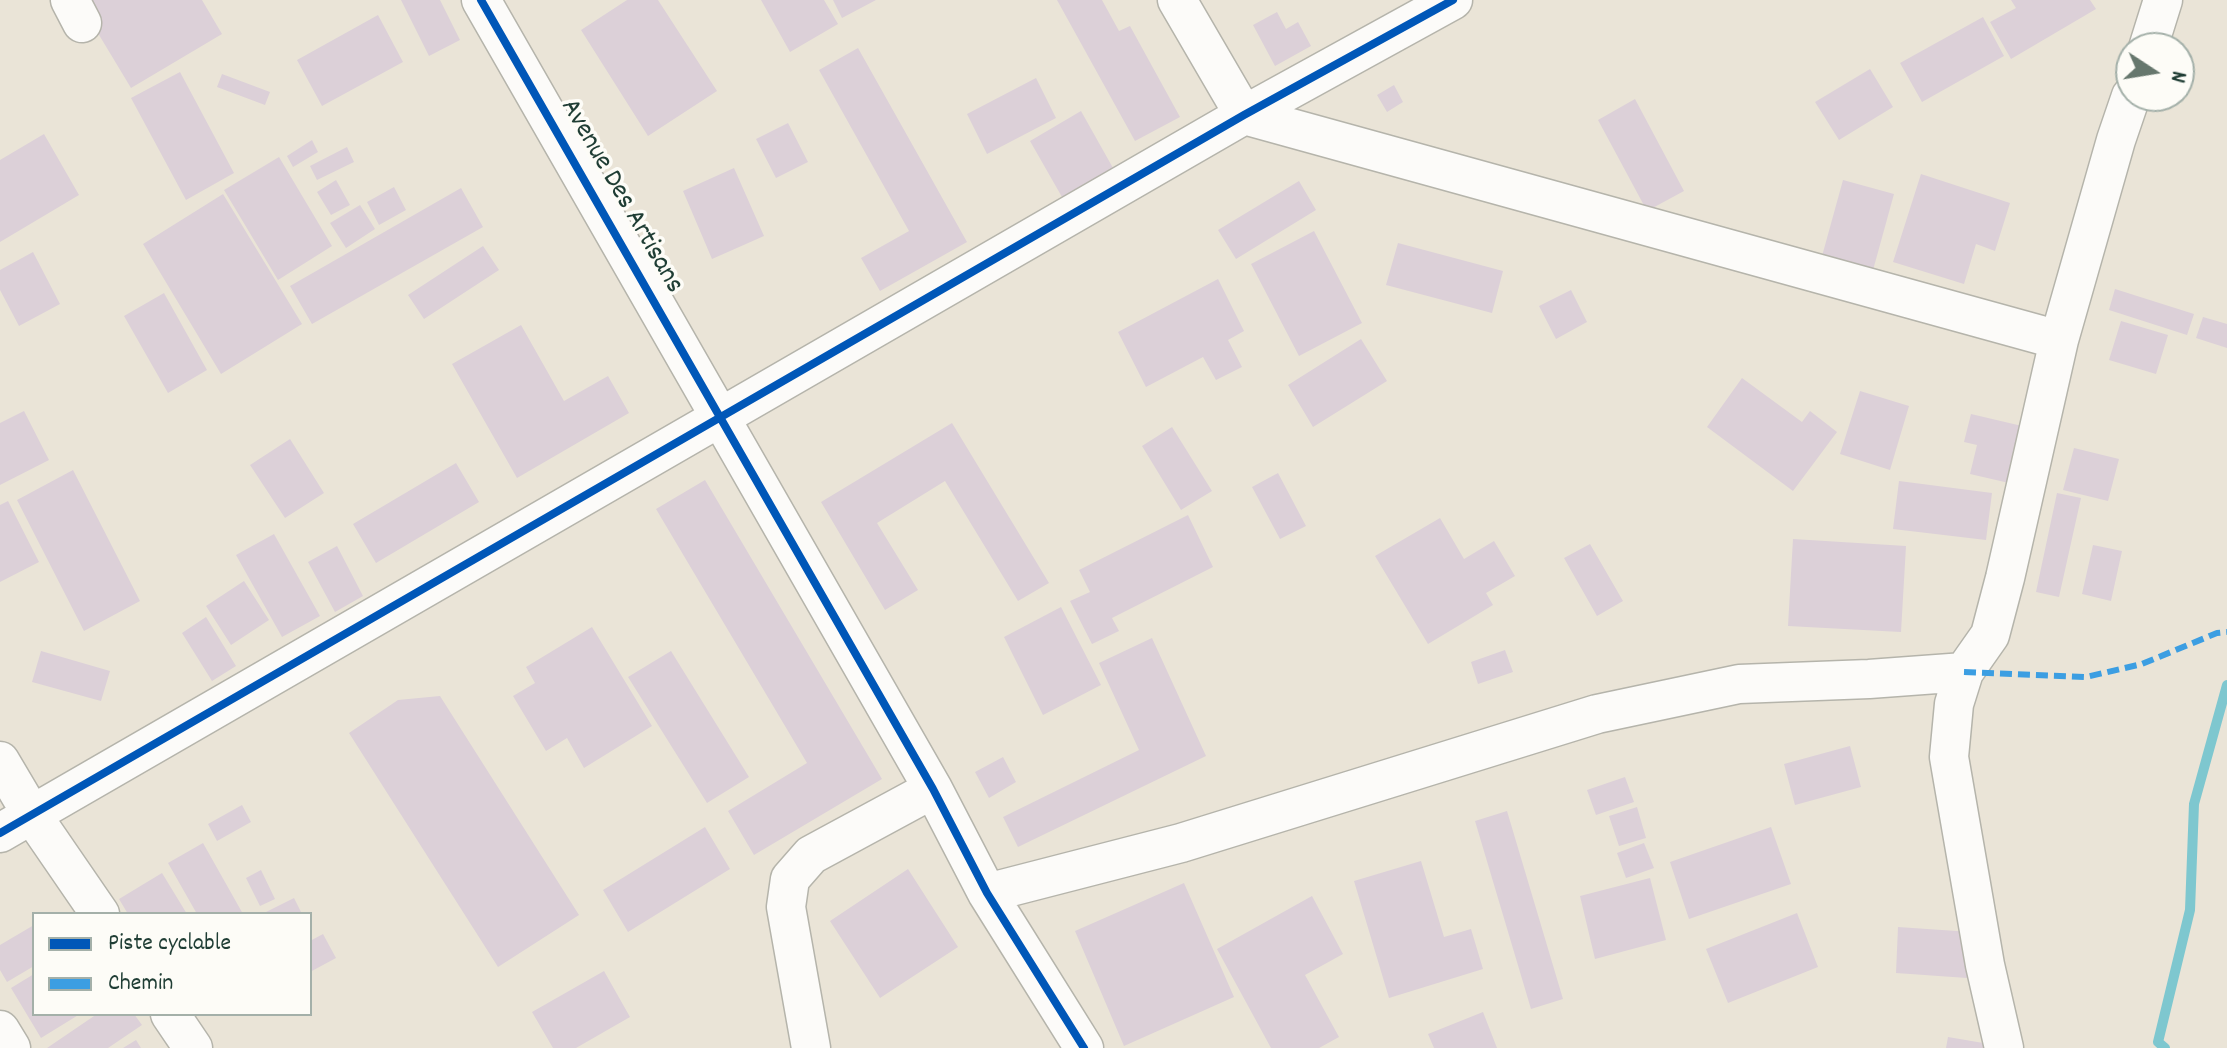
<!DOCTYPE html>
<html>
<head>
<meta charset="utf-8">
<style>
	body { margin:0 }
	#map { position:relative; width:2227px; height:1048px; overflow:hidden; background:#eae4d7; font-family:Dekko,sans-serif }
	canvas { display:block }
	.legend { position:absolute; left:32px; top:912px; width:280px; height:104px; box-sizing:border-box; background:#fdfcf7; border:2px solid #a4b0a9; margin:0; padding:10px 14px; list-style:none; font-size:24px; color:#1f3d34 }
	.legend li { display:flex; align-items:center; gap:16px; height:40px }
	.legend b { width:40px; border:2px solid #a4b0a9 }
	.north { position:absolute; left:2115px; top:32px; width:80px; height:80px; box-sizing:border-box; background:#fdfcf7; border:2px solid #a4b0a9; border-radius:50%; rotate:102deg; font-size:22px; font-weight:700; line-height:32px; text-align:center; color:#1f3d34 }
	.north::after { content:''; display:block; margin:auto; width:28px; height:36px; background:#66776d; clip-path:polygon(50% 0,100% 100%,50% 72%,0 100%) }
</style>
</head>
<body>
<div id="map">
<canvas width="2227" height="1048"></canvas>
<ul class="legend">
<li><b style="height:10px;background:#0057b8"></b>Piste cyclable</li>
<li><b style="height:10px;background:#3c9ee2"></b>Chemin</li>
</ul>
<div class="north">N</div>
</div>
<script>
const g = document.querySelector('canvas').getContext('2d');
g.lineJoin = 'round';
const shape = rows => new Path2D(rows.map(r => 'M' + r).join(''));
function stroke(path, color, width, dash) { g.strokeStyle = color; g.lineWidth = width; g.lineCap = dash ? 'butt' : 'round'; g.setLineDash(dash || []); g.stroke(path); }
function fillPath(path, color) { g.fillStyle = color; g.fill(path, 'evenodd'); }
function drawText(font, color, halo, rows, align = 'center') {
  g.font = font + ' Dekko,sans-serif'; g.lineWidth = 7; g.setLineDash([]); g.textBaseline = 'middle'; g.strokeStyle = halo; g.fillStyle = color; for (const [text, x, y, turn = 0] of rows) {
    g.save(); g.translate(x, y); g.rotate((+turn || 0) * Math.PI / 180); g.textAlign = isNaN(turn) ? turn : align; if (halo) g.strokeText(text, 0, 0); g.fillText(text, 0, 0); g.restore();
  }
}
stroke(shape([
	[2165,1048,2158,1042,2190,910,2194,804,2227,685]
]), '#7ec7cf', 10);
fillPath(shape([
	[78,0,202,0,222,34,131,88],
	[401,0,440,0,460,40,429,56],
	[627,0,658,0,717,91,648,136,581,30],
	[761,0,824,0,838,24,790,52],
	[833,0,876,0,842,18],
	[1057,0,1102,0,1119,31,1130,26,1180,117,1135,141],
	[2011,0,2090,0,2096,9,2011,59,1990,22,2016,8],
	[1277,12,1286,29,1298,22,1311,46,1275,66,1253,25],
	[378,15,403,62,322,106,297,60],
	[1983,17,2004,56,1922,102,1900,63],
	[858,48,967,242,880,291,861,258,909,231,819,70],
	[1870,69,1893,107,1839,140,1815,102],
	[180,72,234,173,186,200,131,98],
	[222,74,270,92,265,105,217,87],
	[1036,78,1056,118,987,154,967,114],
	[1394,85,1403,102,1387,112,1377,95],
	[1635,99,1684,191,1647,211,1598,120],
	[1081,111,1113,168,1062,197,1030,141],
	[788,123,808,162,776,178,756,139],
	[44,134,79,195,0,242,0,160],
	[312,140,318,152,293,167,287,156],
	[347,147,354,162,317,180,310,166],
	[279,157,332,246,278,280,224,190],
	[734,168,764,236,712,259,683,191],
	[1921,174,2010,203,1995,251,1976,244,1964,284,1893,262],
	[336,180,350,205,331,215,317,192],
	[1843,180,1894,194,1870,281,1819,267],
	[1299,181,1316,210,1236,259,1218,230],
	[394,187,406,210,379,225,367,202],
	[461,188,483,227,312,324,290,286],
	[223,194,302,324,221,374,143,244],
	[360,205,375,229,346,248,330,223],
	[1314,231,1362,323,1299,356,1251,264],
	[1398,243,1503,271,1492,313,1386,285],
	[483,246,499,270,424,319,408,295],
	[33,252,60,304,19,326,0,290,0,270],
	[1218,279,1244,331,1228,340,1242,367,1216,380,1203,357,1146,387,1118,332],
	[2115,289,2194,314,2187,335,2109,310],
	[1571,290,1587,322,1556,339,1539,306],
	[164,293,207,370,168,393,124,316],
	[2203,317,2227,324,2227,348,2196,338],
	[2121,321,2168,335,2156,374,2109,360],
	[521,325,564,401,608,376,629,413,517,478,452,364],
	[1361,339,1387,381,1313,427,1288,385],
	[1742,378,1802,422,1810,411,1837,432,1793,491,1707,427],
	[1860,391,1909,406,1890,470,1840,454],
	[24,411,49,460,0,485,0,423],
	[1971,414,2022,426,2009,483,1970,474,1977,445,1964,442],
	[952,423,1049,583,1018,601,945,481,877,523,918,590,885,610,821,502],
	[1172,427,1212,491,1181,510,1142,446],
	[290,439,324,493,285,518,250,465],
	[2074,448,2119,459,2108,501,2063,490],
	[456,463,479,502,376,563,353,524],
	[73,470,140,601,84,631,17,500],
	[1278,473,1306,526,1280,539,1252,487],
	[705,480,882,779,754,855,728,811,807,763,656,509],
	[1899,481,1992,493,1986,540,1893,529],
	[2057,493,2081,498,2059,597,2036,592],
	[8,501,39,562,0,582,0,505],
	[1188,515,1213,567,1112,618,1119,631,1092,644,1070,601,1090,592,1079,570],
	[1440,518,1464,559,1494,541,1515,576,1486,593,1493,605,1428,644,1375,556],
	[274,534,320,616,282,637,236,555],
	[1793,539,1906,546,1901,632,1788,626],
	[1590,544,1623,601,1597,616,1564,558],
	[2093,545,2122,551,2111,601,2082,594],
	[337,546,363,596,335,612,308,562],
	[244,581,269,620,231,645,206,606],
	[1061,607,1101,685,1043,715,1004,637],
	[206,617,236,666,212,681,182,633],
	[592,627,652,726,584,768,567,738,546,751,513,696,535,683,526,667],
	[1152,638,1206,756,1018,847,1003,817,1139,750,1099,663],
	[1505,650,1513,672,1478,684,1471,662],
	[41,651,110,671,101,701,32,682],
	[671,651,749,777,707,803,628,677],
	[440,696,579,915,498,967,349,733,398,700],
	[1850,746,1861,787,1795,805,1784,764],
	[1003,757,1016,782,989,798,975,772],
	[1625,777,1634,802,1596,815,1587,790],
	[242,805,251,822,217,841,208,824],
	[1637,807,1646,838,1619,846,1609,816],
	[1507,811,1563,999,1531,1009,1475,821],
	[705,827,730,869,628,932,603,890],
	[1771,827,1791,884,1689,919,1670,862],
	[203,843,243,914,197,914,168,863],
	[1644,843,1654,868,1626,878,1617,853],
	[1421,861,1444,937,1471,929,1483,969,1389,998,1354,881],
	[908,869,958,947,880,998,830,921],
	[261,870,275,899,260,906,246,878],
	[162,873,187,914,128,914,119,899],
	[1650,878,1666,940,1595,959,1580,896],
	[1184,883,1234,997,1124,1046,1075,931],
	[1312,896,1343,954,1305,975,1339,1037,1319,1048,1271,1048,1217,949],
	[294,898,302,914,262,914],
	[1797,913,1818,967,1728,1003,1706,949],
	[34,925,34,966,7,982,0,970,0,945],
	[1898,927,1971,932,1967,978,1896,973],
	[323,934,336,958,310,972,310,941],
	[604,971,630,1017,576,1048,553,1048,532,1012],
	[34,974,34,1014,80,1014,41,1038,11,988],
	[1483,1012,1497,1048,1434,1048,1428,1034],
	[97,1014,134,1014,142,1025,108,1048,47,1048],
	[1948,1037,1989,1044,1988,1048,1946,1048],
	[136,1040,141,1048,123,1048]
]), '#dcd0d8');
const street = shape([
	[70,0,82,23],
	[481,0,933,789,987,893,1084,1048],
	[1177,0,1244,115,2059,340],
	[2148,48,2163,0],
	[0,761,32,815,100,914],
	[0,833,1244,115,1453,0],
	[987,893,1181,843,1597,714,1739,684,1869,679,1964,672],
	[170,1014,193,1048],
	[0,1030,11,1048],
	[811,1048,786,907,790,879,811,855,933,789],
	[2004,1048,1985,965,1949,757,1954,704,1964,672,1990,635,2005,578,2059,340,2116,140,2131,96]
]);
stroke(street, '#b5b4ab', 41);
stroke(street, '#fcfbf9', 38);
stroke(shape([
	[1964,672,2086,677,2142,664,2217,633,2227,632]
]), '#3c9ee2', 6, [12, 6]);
stroke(shape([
	[481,0,933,789,987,893,1084,1048],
	[0,833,1244,115,1453,0]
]), '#0057b8', 8);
drawText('28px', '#1f3d34', '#fdfcf7', [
	["Avenue Des Artisans",620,197,60]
]);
</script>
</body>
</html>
